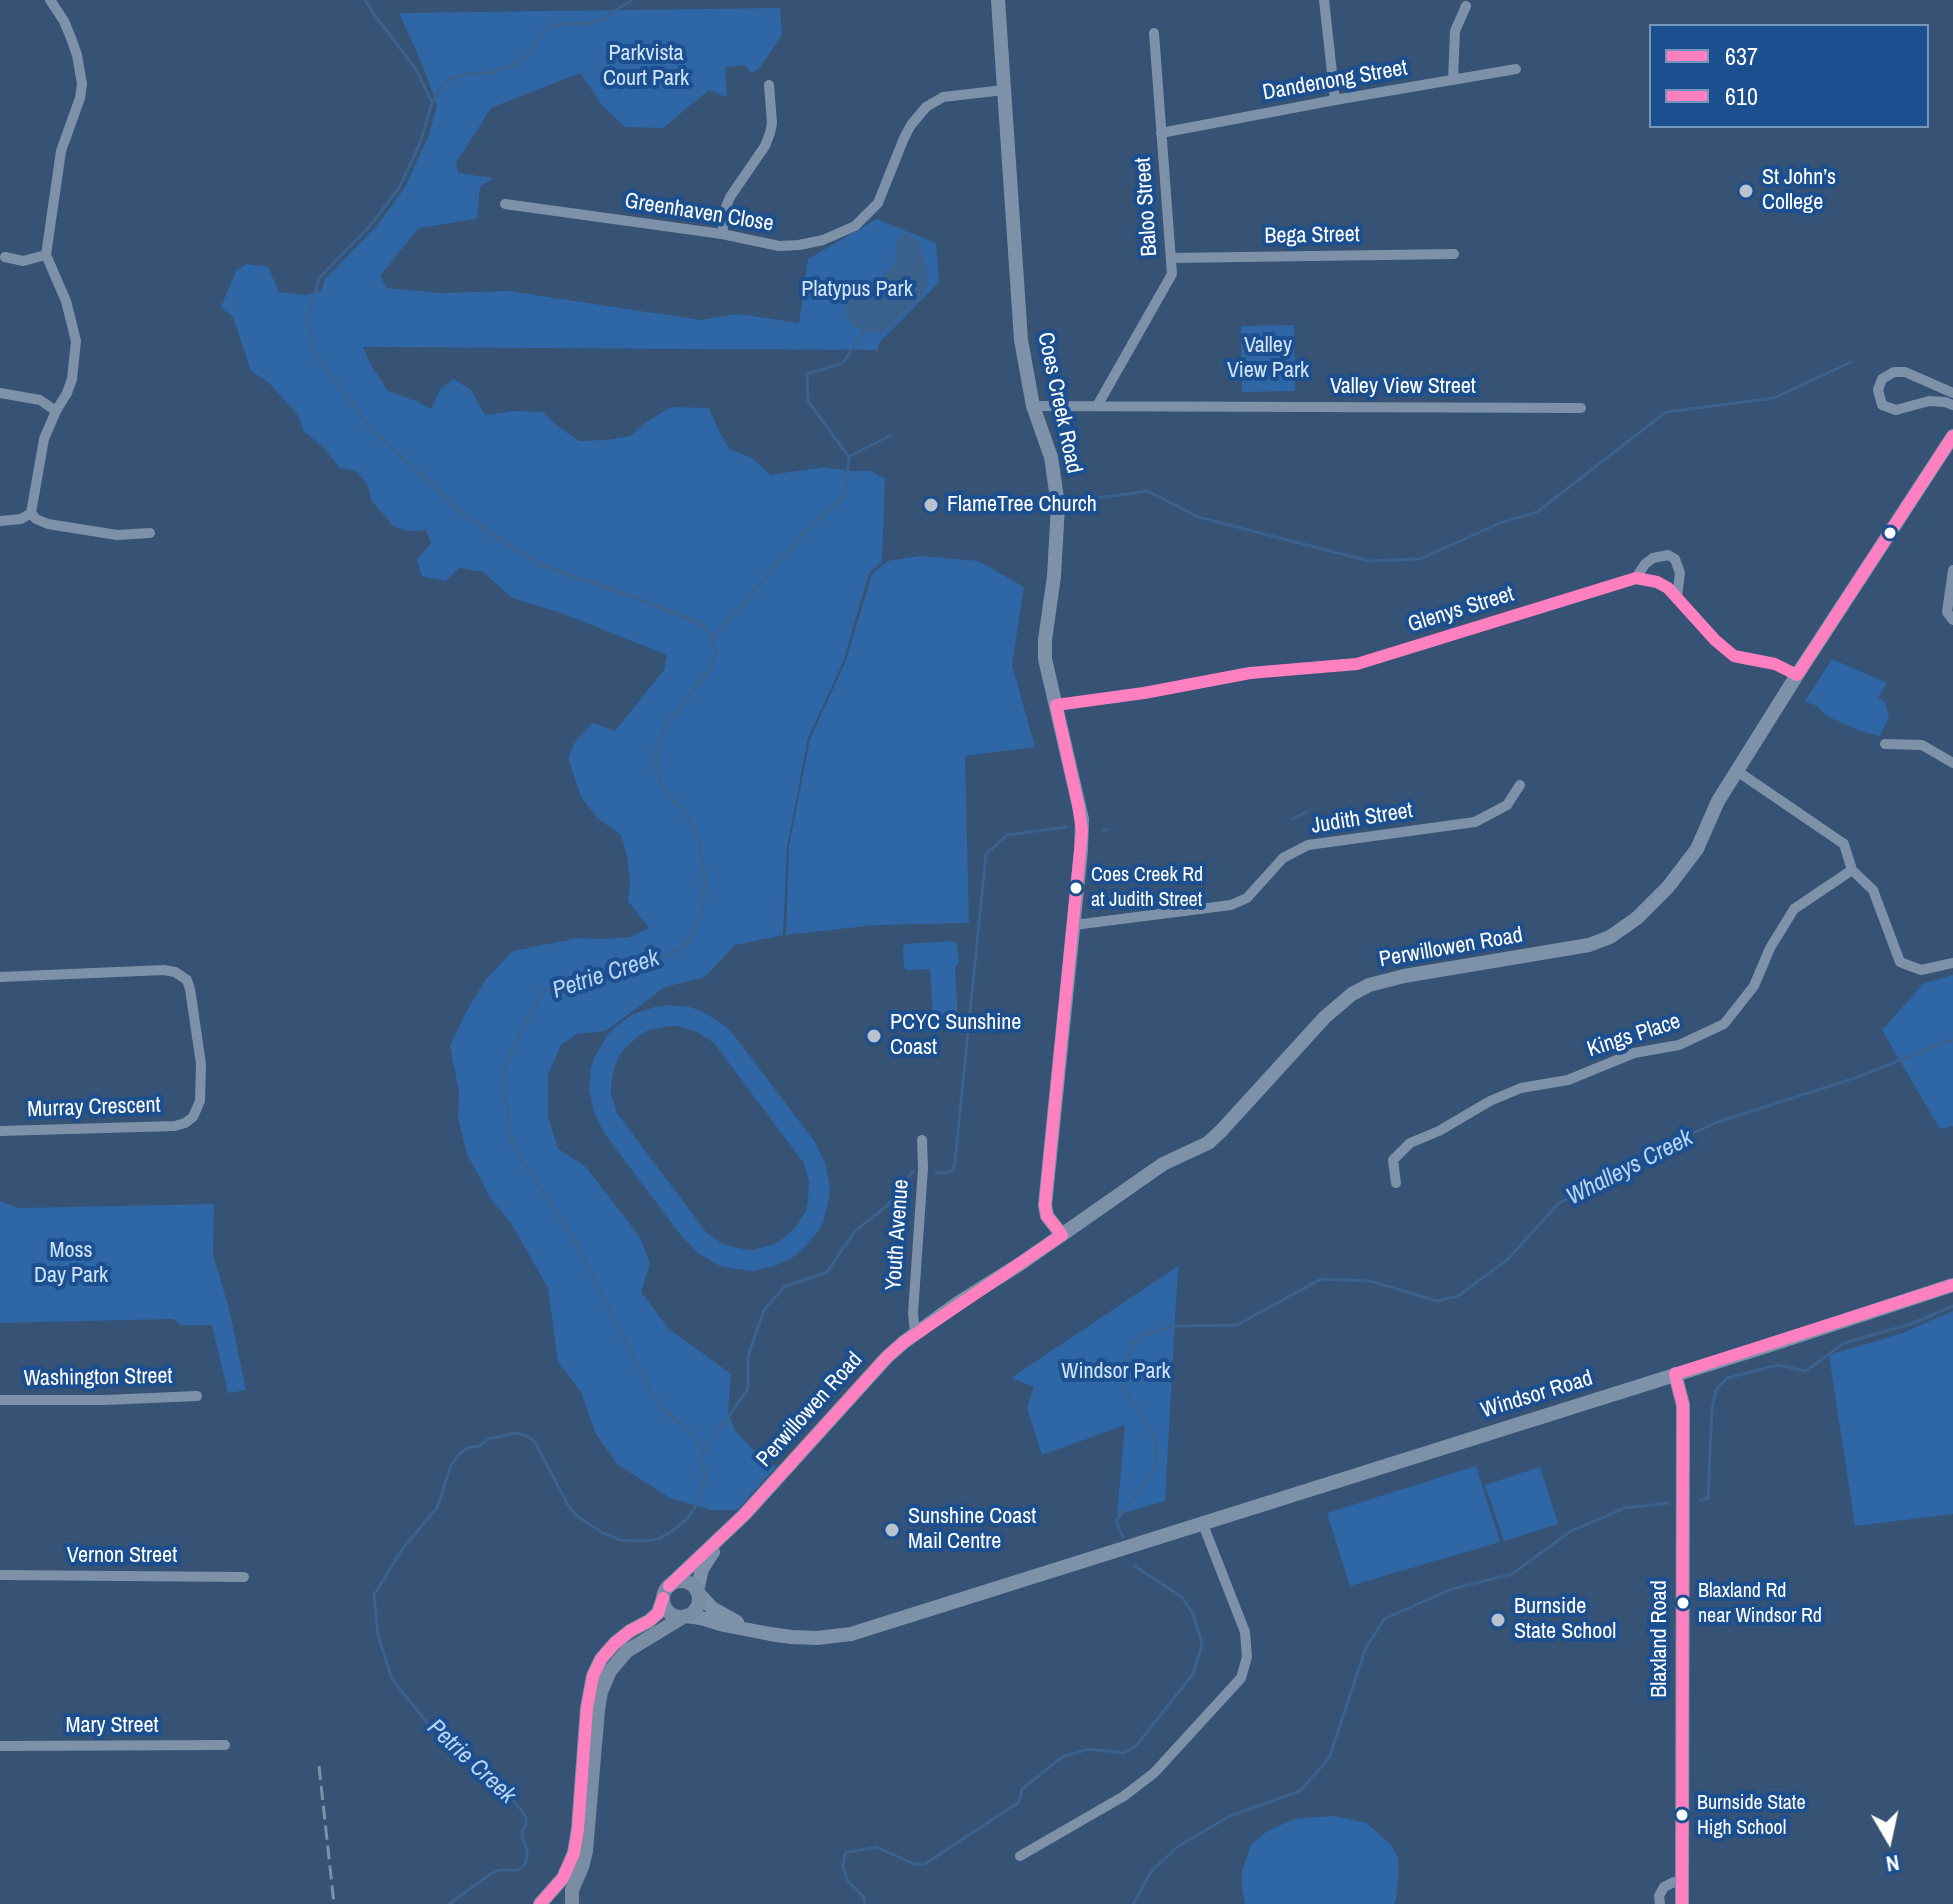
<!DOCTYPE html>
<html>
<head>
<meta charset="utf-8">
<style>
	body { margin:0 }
	#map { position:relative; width:1953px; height:1904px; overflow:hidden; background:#365274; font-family:"Archivo Narrow",sans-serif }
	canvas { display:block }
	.legend { position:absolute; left:1649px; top:24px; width:280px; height:104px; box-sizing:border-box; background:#1b4f8f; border:2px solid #7695bc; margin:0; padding:10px 14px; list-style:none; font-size:24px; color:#fff }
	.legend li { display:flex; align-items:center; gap:16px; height:40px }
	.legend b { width:40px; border:2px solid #7695bc }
	.north { position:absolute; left:1849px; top:1800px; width:80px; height:80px; -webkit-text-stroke:6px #1b4f8f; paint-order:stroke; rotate:171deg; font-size:22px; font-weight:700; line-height:32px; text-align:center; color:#fff }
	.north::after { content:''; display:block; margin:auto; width:28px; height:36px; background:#fff; clip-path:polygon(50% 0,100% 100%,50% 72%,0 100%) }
</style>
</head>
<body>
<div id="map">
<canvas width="1953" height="1904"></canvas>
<ul class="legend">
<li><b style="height:10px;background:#ff80c0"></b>637</li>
<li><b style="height:10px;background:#ff80c0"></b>610</li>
</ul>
<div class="north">N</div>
</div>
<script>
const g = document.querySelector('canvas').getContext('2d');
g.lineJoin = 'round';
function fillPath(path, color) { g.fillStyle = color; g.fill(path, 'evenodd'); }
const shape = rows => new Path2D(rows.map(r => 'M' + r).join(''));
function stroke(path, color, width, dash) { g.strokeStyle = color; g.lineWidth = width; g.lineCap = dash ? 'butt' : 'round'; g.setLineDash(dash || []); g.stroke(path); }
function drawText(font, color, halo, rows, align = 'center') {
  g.font = font + ' "Archivo Narrow",sans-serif'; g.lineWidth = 8; g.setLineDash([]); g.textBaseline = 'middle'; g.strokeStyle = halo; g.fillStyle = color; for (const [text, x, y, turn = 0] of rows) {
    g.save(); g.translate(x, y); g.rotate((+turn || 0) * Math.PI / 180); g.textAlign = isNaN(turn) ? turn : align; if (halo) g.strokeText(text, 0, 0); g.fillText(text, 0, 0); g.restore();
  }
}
fillPath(shape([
	[780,8,782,35,758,70,750,73,746,65,725,67,727,97,709,90,663,128,625,127,602,105,580,73,491,108,456,163,458,173,493,178,480,187,477,219,419,228,380,276,387,288,440,293,509,291,700,320,739,314,799,323,808,259,877,219,936,243,939,282,879,343,878,350,363,347,372,367,388,391,416,401,431,409,440,389,454,379,472,391,485,415,511,411,543,412,560,428,579,441,607,440,631,436,646,422,671,407,709,408,718,429,729,449,752,458,771,475,823,467,853,471,870,471,885,479,882,562,869,573,843,662,808,738,787,847,783,935,735,945,705,977,665,987,606,1031,577,1034,561,1045,548,1075,548,1116,558,1149,585,1166,640,1237,650,1263,641,1292,669,1329,731,1374,728,1410,734,1429,754,1451,776,1467,737,1510,712,1510,670,1498,618,1465,596,1434,581,1392,558,1362,548,1288,511,1223,491,1199,467,1154,458,1118,459,1092,450,1046,466,1012,486,979,513,951,578,938,604,939,630,937,649,928,628,901,630,882,627,856,621,835,597,818,581,797,568,758,576,740,593,723,615,731,664,670,667,655,561,613,512,598,483,572,459,568,446,581,422,576,417,560,431,543,426,530,407,531,393,526,371,500,368,485,356,471,340,468,323,447,304,431,297,414,269,383,251,371,233,317,221,307,236,271,246,264,268,267,279,292,306,295,321,291,325,279,375,228,404,189,429,135,437,105,422,64,399,13],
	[1294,325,1295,391,1242,392,1241,326],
	[920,556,978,561,1024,587,1012,665,1035,747,965,756,969,923,876,925,786,935,789,846,810,739,845,663,872,574,888,561],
	[1832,659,1887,683,1878,697,1885,702,1889,717,1880,736,1860,731,1827,716,1818,707,1805,701],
	[954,941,957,945,959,962,955,968,958,1016,955,1021,937,1022,933,1017,930,969,908,970,904,967,903,948,905,944],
	[1953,975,1953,1126,1940,1129,1882,1030,1924,983],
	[667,1005,690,1007,701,1011,721,1023,730,1030,815,1142,825,1163,830,1186,829,1197,824,1220,819,1230,804,1248,795,1256,775,1266,752,1271,729,1268,718,1265,698,1253,682,1237,604,1133,594,1113,589,1090,591,1067,595,1056,607,1036,614,1028,633,1014,655,1007],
	[668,1026,678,1026,697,1032,714,1043,803,1162,809,1181,808,1201,806,1211,795,1228,780,1241,772,1245,752,1250,742,1249,723,1244,706,1232,617,1113,611,1094,611,1084,615,1065,619,1056,625,1048,640,1035,649,1030],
	[0,1201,18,1208,214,1204,213,1255,229,1308,246,1390,228,1393,212,1325,181,1325,173,1319,0,1323],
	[1178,1266,1165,1501,1117,1515,1125,1425,1042,1455,1027,1408,1034,1387,1011,1378],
	[1953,1311,1953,1514,1855,1526,1829,1355,1900,1334],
	[1476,1466,1500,1542,1350,1586,1327,1513],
	[1540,1467,1558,1524,1504,1541,1485,1485],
	[1335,1816,1366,1823,1391,1845,1398,1857,1399,1870,1396,1899,1394,1904,1245,1904,1242,1888,1242,1871,1251,1845,1266,1832,1285,1823,1299,1818]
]), '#2f66a5');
fillPath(shape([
	[901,234,908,234,914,236,920,245,927,269,927,285,922,296,893,326,887,331,879,333,863,332,853,326,847,317,845,311,845,305,849,299,885,274,893,267,896,258,897,239]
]), '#3b618d');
stroke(shape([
	[365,0,373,13,416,69,432,103,420,143,399,188,369,227,320,277,307,316,314,352,371,429,468,518,539,564,636,598,697,622,707,630,713,639,716,654,710,669,664,727,656,751,656,767,660,783,671,798,684,811,696,832,702,856,705,881,702,907,696,928,683,948,664,957,602,973,545,990,518,1036,502,1076,513,1147,579,1248,651,1391,661,1407,693,1435,699,1444,702,1454,705,1478,699,1501,687,1519,671,1532,658,1539,643,1541,620,1540,601,1532,576,1515,568,1505,535,1442,527,1436,515,1433,489,1439,479,1446,467,1448,458,1455,451,1465,437,1508,403,1548,374,1595,378,1636,392,1679,433,1730,481,1766,520,1808,526,1818,526,1826,522,1831,522,1837,527,1849,527,1855,526,1862,523,1867,517,1870,501,1870,492,1873,449,1904],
	[432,103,445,82,455,77,466,74,490,73,511,66,524,60,542,32,552,26,568,23,585,24,602,19,632,0],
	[850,456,890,436],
	[1077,501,1148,491,1198,517,1369,561,1420,559,1500,523,1537,512,1666,412,1774,398,1851,362],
	[713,639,803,534,845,494,849,457,808,401,807,374,843,363,863,332],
	[1292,819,1307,812],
	[1103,830,1107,830],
	[936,1173,946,1173,953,1170,955,1161,986,854,1007,835,1066,827],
	[702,1454,748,1389,748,1356,764,1310,784,1287,827,1272,855,1231,888,1205,913,1171],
	[1700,1500,1708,1498,1712,1409,1716,1390,1727,1378,1778,1365,1806,1371,1844,1343,1911,1324,1953,1306],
	[1123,1537,1116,1521,1156,1468,1156,1440,1125,1389,1123,1372,1132,1345,1144,1334,1177,1326,1237,1325,1321,1279,1370,1281,1437,1301,1458,1296,1508,1259,1558,1204,1676,1141,1715,1123,1858,1077,1953,1039],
	[865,1904,864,1897,848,1881,843,1867,845,1853,876,1847,914,1864,925,1864,1019,1802,1022,1789,1062,1757,1089,1749,1124,1753,1136,1746,1193,1674,1202,1644,1193,1614,1182,1597,1136,1567,1135,1565],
	[1133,1904,1151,1872,1177,1847,1230,1816,1300,1791,1329,1758,1365,1650,1384,1619,1452,1589,1512,1574,1571,1531,1625,1508,1668,1503]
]), '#3b618d', 3);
stroke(shape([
	[1324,0,1335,100],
	[1453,80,1455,31,1466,6],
	[1161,133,1335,100,1516,69],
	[505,204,722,234,779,246,799,245,823,240,855,226,878,203,904,138,911,125,926,107,943,97,1004,90],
	[722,234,726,207,730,197,765,146,770,133,772,123,769,85],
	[5,257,23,261,46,255],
	[1171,258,1454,254],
	[0,393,40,400,56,411],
	[1953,393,1905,372,1894,372,1882,379,1878,390,1882,405,1896,410,1929,401,1945,402,1953,405],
	[1033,406,1581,408],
	[1097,406,1172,274,1154,33],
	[31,513,44,439,56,411,67,393,72,379,76,341,66,301,46,255,61,151,80,98,82,84,77,55,71,38,64,21,50,0],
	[0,521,21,519,31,513,36,519,48,524,117,535,150,533],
	[1953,570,1947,612,1953,620],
	[1636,578,1645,564,1653,558,1668,555,1675,559,1680,573,1677,597],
	[1056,705,1144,693,1250,673,1357,664,1636,578,1657,582,1668,588,1715,640,1734,656,1743,659,1775,664,1797,675],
	[1885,744,1922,745,1953,763],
	[1737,771,1844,844,1852,870,1873,890,1900,962,1921,970,1953,963],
	[1074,925,1231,905,1247,898,1283,858,1308,845,1475,822,1507,805,1520,785],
	[0,977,164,970,175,972,187,980,190,989,201,1064,200,1101,193,1117,185,1123,175,1126,0,1131],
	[1396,1183,1393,1160,1410,1143,1439,1131,1490,1101,1521,1088,1568,1080,1634,1053,1679,1045,1724,1024,1754,986,1770,948,1794,909,1852,870],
	[915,1333,913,1313,923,1168,922,1140],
	[0,1400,105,1400,197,1396],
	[0,1575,244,1577],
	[0,1746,225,1745],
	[1020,1856,1124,1796,1154,1773,1241,1678,1247,1657,1245,1632,1202,1522],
	[1660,1904,1659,1896,1664,1887,1674,1882,1683,1882]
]), '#7d92a8', 10);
stroke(shape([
	[998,0,1021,340,1033,406,1051,457,1058,505,1054,576,1045,640,1045,659,1082,819,1081,850,1045,1205,1047,1216,1062,1235],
	[1675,1374,1683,1405,1682,1904],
	[669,1586,744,1515,887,1357,904,1342,958,1303,1020,1264,1163,1164,1208,1143,1221,1131,1325,1017,1352,994,1369,985,1404,976,1589,945,1610,937,1637,918,1668,887,1697,849,1718,801,1797,675,1953,436],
	[697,1591,702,1569,713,1552],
	[698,1593,712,1608,737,1622],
	[686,1616,701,1618,724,1625,770,1634,791,1637,817,1638,851,1634,1767,1346,1953,1285]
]), '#7d92a8', 14);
stroke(shape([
	'663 1599a18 18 0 1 1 36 0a18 18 0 1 1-36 0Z',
	[540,1904,563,1878,574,1853,578,1829,587,1708,593,1676,601,1659,615,1643,630,1631,649,1621,658,1613,663,1598],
	[572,1904,572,1890,582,1867,586,1851,598,1710,601,1692,610,1671,627,1651,683,1617]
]), '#798da4', 14);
stroke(shape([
	[319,1766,334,1904]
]), '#7e92a7', 3, [14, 6]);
stroke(shape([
	[669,1586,744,1515,887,1357,904,1342,1062,1235,1047,1216,1045,1205,1082,831,1078,804,1056,705,1144,693,1250,673,1357,664,1636,578,1657,582,1668,588,1715,640,1734,656,1775,664,1797,675,1953,436],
	[540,1904,563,1878,574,1853,578,1829,587,1708,593,1676,601,1659,615,1643,630,1631,649,1621,658,1613,663,1598]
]), '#ff80c0', 12);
stroke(shape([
	[1675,1374,1683,1405,1682,1904],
	[1675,1374,1953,1285]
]), '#ff80c0', 12);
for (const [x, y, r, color] of [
	[1746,191,8,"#b9c2ce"],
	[931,505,8,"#b9c2ce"],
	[1890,533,7,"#fff"],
	[1076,888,7,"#fff"],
	[874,1036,8,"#b9c2ce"],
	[892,1530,8,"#b9c2ce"],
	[1683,1603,7,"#fff"],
	[1498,1620,8,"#b9c2ce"],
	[1682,1815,7,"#fff"]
]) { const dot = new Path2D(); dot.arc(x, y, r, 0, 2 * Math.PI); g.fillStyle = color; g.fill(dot); stroke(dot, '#1b4f8f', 3); }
drawText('20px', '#fff', '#1b4f8f', [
	["Coes Creek Rd",1091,876],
	["at Judith Street",1091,901],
	["Blaxland Rd",1698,1592],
	["near Windsor Rd",1698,1617],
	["Burnside State",1697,1804],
	["High School",1697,1829]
], 'left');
drawText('22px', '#cfe3fa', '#1b4f8f', [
	["Parkvista",646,54],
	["Court Park",646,79],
	["Platypus Park",857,290],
	["Valley",1268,346],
	["View Park",1268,371],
	["Moss",71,1251],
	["Day Park",71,1276],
	["Windsor Park",1116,1372]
]);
drawText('22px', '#fff', '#1b4f8f', [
	["Dandenong Street",1335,81,-10],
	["Baloo Street",1147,207,-94],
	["Greenhaven Close",699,213,9],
	["Bega Street",1312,236,-1],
	["Valley View Street",1403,387],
	["Coes Creek Road",1059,403,78],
	["Glenys Street",1461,610,-17],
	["Judith Street",1362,819,-9],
	["Perwillowen Road",1451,948,-10],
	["Kings Place",1634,1036,-18],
	["Murray Crescent",94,1108,-2],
	["Youth Avenue",898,1235,-86],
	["Washington Street",98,1378,-1],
	["Windsor Road",1537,1395,-17],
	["Perwillowen Road",810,1410,-48],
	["Vernon Street",122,1556],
	["Blaxland Road",1660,1639,-90],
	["Mary Street",112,1726]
]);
drawText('22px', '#fff', '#1b4f8f', [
	["St John’s",1762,178],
	["College",1762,203],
	["FlameTree Church",947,505],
	["PCYC Sunshine",890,1023],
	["Coast",890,1048],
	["Sunshine Coast",908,1517],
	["Mail Centre",908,1542],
	["Burnside",1514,1607],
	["State School",1514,1632]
], 'left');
drawText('italic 24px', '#b5d3f5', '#1b4f8f', [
	["Petrie Creek",606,975,-18],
	["Whalleys Creek",1630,1168,-27],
	["Petrie Creek",471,1762,43]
]);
</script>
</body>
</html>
